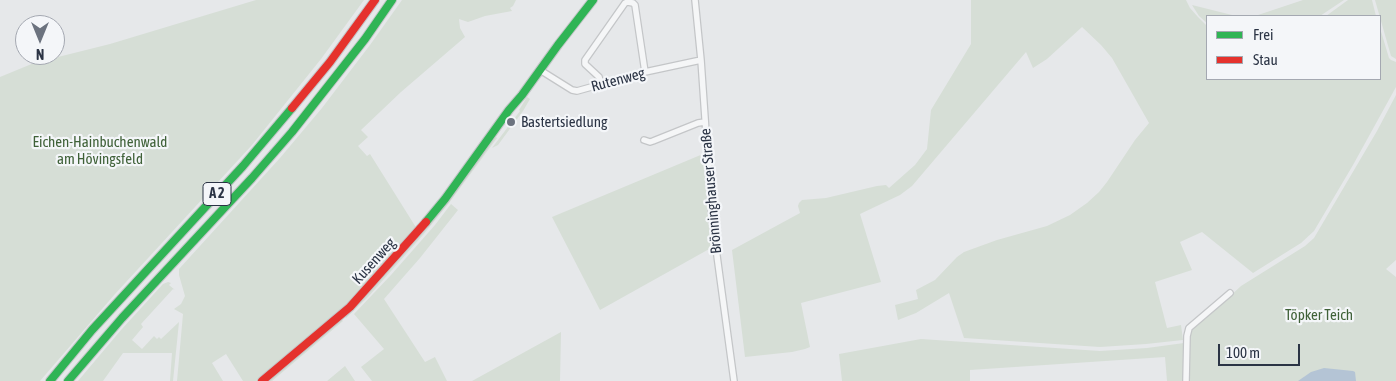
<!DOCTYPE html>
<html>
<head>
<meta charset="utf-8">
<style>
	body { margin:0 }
	#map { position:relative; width:1396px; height:381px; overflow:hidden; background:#e6e8ea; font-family:"Asap Condensed",sans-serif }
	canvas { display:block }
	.legend { position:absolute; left:1206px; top:15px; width:175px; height:65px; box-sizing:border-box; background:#f4f6f9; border:1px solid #a4a8b1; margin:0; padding:6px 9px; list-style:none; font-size:15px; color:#2b3445 }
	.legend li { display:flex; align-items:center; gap:10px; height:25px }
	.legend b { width:25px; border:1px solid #a4a8b1 }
	.north { position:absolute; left:15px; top:15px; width:50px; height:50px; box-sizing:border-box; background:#f4f6f9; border:1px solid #a4a8b1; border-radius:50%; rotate:180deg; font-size:14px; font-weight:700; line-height:20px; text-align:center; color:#2b3445 }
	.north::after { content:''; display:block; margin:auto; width:18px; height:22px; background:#6c737f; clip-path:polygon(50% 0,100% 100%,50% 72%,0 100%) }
	.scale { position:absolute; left:1218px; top:344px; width:82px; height:22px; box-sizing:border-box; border:2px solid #2b3445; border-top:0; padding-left:6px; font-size:15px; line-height:18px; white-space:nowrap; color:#2b3445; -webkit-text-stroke:4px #f4f6f9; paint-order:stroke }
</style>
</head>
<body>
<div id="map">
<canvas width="1396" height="381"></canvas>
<ul class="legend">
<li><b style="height:6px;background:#30b455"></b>Frei</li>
<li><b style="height:6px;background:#e5322d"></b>Stau</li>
</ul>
<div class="north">N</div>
<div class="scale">100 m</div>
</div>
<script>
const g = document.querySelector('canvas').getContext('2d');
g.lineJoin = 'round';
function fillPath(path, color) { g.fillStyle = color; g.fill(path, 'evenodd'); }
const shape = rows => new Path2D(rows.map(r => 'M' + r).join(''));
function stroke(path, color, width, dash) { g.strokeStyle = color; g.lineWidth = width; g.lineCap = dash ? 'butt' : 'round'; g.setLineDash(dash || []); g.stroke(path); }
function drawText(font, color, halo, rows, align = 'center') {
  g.font = font + ' "Asap Condensed",sans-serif'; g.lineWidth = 4.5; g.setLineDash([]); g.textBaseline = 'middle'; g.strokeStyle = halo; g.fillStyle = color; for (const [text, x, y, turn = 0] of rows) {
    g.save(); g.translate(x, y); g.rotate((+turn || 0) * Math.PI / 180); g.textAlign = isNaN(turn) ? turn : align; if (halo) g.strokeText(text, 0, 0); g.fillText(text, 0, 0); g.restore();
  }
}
fillPath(shape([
	[256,0,364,0,321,59,252,145,115,294,40,381,0,381,0,77,34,63,110,44],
	[402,0,516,0,513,6,510,8,512,11,485,16,468,22,459,19,460,28,465,37,401,92,361,130,368,137,358,146,367,156,370,154,417,229,349,304,299,348,258,381,243,381,226,354,212,363,223,381,177,381,183,314,174,309,181,304,185,296,179,275,179,269,280,158,322,108,370,45],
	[971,0,1186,0,1190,8,1198,17,1207,26,1207,79,1380,79,1380,28,1389,58,1391,60,1396,62,1396,87,1353,165,1314,231,1301,243,1253,273,1202,232,1180,242,1192,270,1155,282,1167,328,1181,325,1183,340,1146,344,1100,347,964,338,949,293,916,313,898,320,895,305,918,299,916,290,935,280,957,257,964,252,997,240,1047,226,1070,215,1087,203,1099,192,1107,182,1135,140,1149,123,1112,58,1101,45,1082,27,1047,59,1033,68,1026,52,912,186,900,195,860,214,881,282,801,303,810,347,805,349,792,352,745,357,732,250,800,213,798,206,799,203,802,200,826,198,877,186,886,185,889,188,915,165,927,149,931,110,971,44],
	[1303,0,1344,0,1320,16,1255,16],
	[1348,0,1372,0,1376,16,1326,16],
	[1375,0,1396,0,1396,59,1391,56],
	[1192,5,1236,16,1207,16,1207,23,1199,16],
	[1396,95,1396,260,1386,269,1396,277,1396,381,1190,381,1190,335,1191,330,1213,312,1241,286,1305,246,1314,238,1377,131],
	[527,97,530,99,523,111,498,145,492,148,520,111,519,110],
	[496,137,497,138,449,203,423,235,368,297,346,318,345,316],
	[703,154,711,248,600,310,552,217],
	[451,204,458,210,420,258,384,299,425,362,435,357,447,381,372,381,361,367,384,349,354,314,391,275,435,225],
	[168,282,171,283,169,285,175,290,173,289,141,324,143,327,132,340,142,349,154,336,157,339,159,337,161,339,179,322,173,381,170,381,172,353,123,353,103,381,78,381,121,330,163,284],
	[342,320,343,321,272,381,266,381,338,321],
	[561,332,560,381,472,381],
	[921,339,1100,351,1147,348,1184,343,1184,381,1167,381,1165,357,970,370,970,381,842,381,839,354],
	[345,366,355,381,327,381]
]), '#d6ded6');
fillPath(shape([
	[1324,368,1353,371,1355,372,1356,381,1298,381,1311,372]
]), '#b4c4d5');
const street = shape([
	[695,0,701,60,712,219,734,381],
	[540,70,572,90,577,91,645,72,701,60],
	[601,84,599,77,585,64,585,60,625,3,628,2,633,3,635,5,645,72],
	[644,140,650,142,653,141,698,123,705,122],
	[1186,381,1187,336,1189,328,1230,293]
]);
const fast = shape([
	[426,222,445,199,509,110,522,95,558,45,593,0],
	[50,381,92,330,243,166,292,108],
	[68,381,122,318,252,178,292,132,365,39,392,0]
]);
const jam = shape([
	[292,108,330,62,375,0],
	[262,381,350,307,426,222]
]);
stroke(street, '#c4c6c8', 8);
stroke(fast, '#c4c6c8', 10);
stroke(jam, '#c4c6c8', 10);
stroke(street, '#f5f6f7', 5.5);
stroke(fast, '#30b455', 8);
stroke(jam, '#e5322d', 8);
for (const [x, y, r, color] of [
	[511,122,5,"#6c737f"]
]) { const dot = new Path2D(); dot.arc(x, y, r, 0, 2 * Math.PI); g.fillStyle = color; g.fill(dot); stroke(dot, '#f4f6f9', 2); }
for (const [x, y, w] of [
	[217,194,28]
]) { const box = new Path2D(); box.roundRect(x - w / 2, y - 11.5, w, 23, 4); g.fillStyle = '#f4f6f9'; g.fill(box); stroke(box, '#2b3445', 1); }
drawText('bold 14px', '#2b3445', null, [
	["A 2",217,194]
]);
drawText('15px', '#2b3445', '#f4f6f9', [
	["Rutenweg",618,80,-15],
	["Brönninghauser Straße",711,191,-95],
	["Kusenweg",374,261,-48]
]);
drawText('15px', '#2b3445', '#f4f6f9', [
	["Bastertsiedlung",521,122]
], 'left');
drawText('15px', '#3f6138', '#f4f6f9', [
	["Eichen-Hainbuchenwald",100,142],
	["am Hövingsfeld",100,159],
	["Töpker Teich",1319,315]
]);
</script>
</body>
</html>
